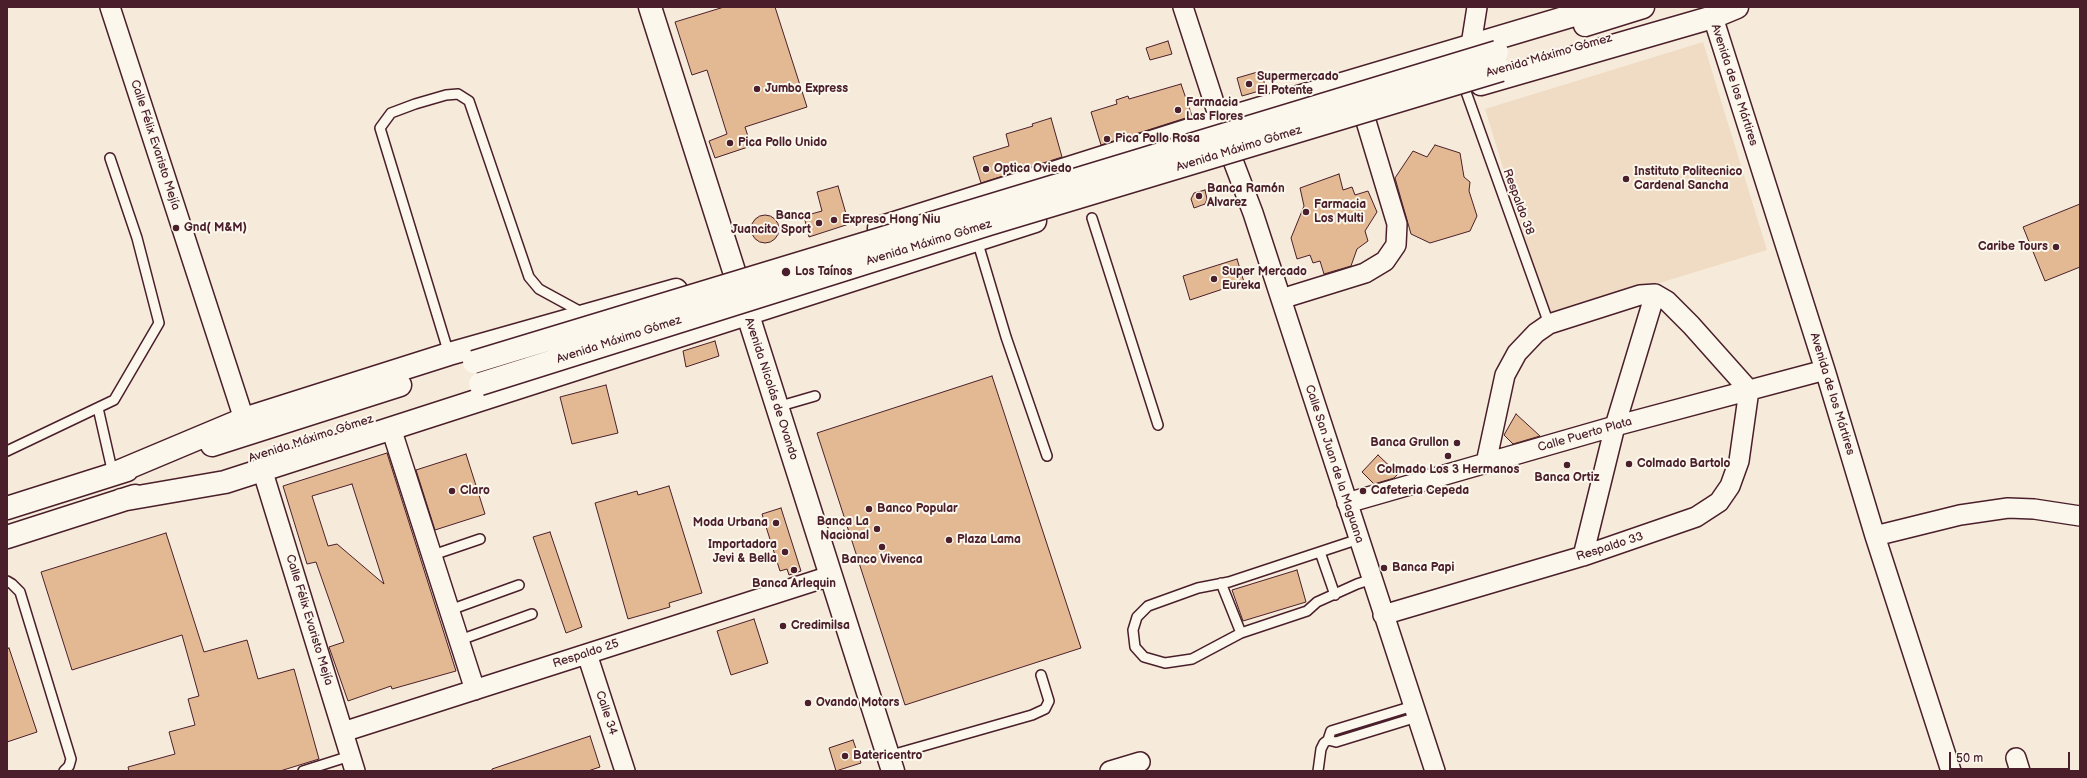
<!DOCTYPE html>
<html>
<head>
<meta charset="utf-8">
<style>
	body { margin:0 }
	#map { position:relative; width:2087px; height:778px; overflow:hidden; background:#f6ebda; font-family:"Balsamiq Sans",sans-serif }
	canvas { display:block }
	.frame { position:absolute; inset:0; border:8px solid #4a1f2b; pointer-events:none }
	.scale { position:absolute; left:1949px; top:752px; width:121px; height:18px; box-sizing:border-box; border:2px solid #4a1f2b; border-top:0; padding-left:5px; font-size:12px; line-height:14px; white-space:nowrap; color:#4a1f2b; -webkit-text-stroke:3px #fbf7ec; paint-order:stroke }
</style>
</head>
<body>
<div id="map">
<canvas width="2087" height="778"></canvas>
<div class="frame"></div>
<div class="scale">50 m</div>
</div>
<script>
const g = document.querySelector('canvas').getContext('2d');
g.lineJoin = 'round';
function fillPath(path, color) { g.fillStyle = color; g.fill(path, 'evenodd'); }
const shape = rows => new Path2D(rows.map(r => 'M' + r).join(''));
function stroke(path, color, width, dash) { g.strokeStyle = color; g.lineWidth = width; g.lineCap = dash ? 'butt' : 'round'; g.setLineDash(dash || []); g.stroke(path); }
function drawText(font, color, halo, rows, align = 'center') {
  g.font = font + ' "Balsamiq Sans",sans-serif'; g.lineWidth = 4; g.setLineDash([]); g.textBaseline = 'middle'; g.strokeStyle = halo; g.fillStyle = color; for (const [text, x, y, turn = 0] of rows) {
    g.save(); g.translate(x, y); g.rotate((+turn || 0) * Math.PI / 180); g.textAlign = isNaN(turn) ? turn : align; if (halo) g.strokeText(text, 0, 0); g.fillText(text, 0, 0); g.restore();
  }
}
fillPath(shape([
	[1703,42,1767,250,1549,317,1485,109]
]), '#f0dcc4');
const building = shape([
	[724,7,775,7,807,107,745,127,751,146,715,158,709,141,727,134,707,70,692,75,675,22,724,7],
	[1168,41,1172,54,1150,60,1146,48,1168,41],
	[1261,71,1266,89,1242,96,1237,78,1261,71],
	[1181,84,1192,116,1101,145,1091,112,1117,104,1116,100,1128,96,1129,99,1181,84],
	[1051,118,1062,157,981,183,973,157,1009,146,1006,134,1033,126,1032,124,1051,118],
	[1435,145,1460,153,1464,177,1470,182,1469,191,1477,216,1470,231,1430,243,1411,234,1395,178,1413,151,1427,157,1435,145],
	[1339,174,1343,190,1352,187,1355,195,1368,191,1377,212,1365,231,1368,241,1357,249,1351,266,1324,274,1320,261,1313,263,1310,255,1297,259,1291,238,1304,206,1300,188,1339,174],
	[838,186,849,224,809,237,804,216,822,211,817,192,838,186],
	[1205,190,1207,199,1205,204,1194,208,1191,199,1194,193,1205,190],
	[2080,204,2080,267,2045,281,2023,227,2080,204],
	'751 229a14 14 0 1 1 28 0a14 14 0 1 1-28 0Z',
	[1237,259,1244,282,1190,300,1183,276,1237,259],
	[715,341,719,356,686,367,683,351,715,341],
	[992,376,1081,648,905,705,817,433,992,376],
	[606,385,618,433,572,444,560,397,606,385],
	[1516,414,1540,436,1513,444,1504,435,1516,414],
	[387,453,456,671,392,689,391,686,348,701,329,647,344,642,316,562,307,564,283,486,387,453],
	[352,484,384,584,337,544,328,546,312,496,352,484],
	[466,454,485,514,435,530,416,470,466,454],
	[1378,455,1398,474,1394,478,1374,484,1362,472,1378,455],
	[669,486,702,593,669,603,670,607,628,619,595,503,637,491,638,495,669,486],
	[781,508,801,571,789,575,787,569,780,571,762,514,781,508],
	[550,532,582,627,566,633,533,537,550,532],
	[166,533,204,652,247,640,258,679,294,669,319,759,280,771,129,771,128,767,175,754,169,732,195,725,188,699,199,696,182,635,72,670,41,572,166,533],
	[1297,570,1306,602,1243,621,1232,590,1297,570],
	[754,619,768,663,731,675,717,631,754,619],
	[9,648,37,732,7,742,7,649,9,648],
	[590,736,600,767,588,771,492,771,492,769,590,736],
	[853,740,861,763,836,771,829,748,853,740]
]);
fillPath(building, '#e2b992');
stroke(building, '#4a1f2b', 1);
const lane = shape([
	[1465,89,1549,324],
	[1092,218,1158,425],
	[977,240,1006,337,1047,456],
	[449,354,380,128,391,113,415,104,446,95,458,94,469,101,529,277,539,289,583,313],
	[777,407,815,396],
	[98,408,113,474],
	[7,451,114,400,159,323,137,238,110,158],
	[1359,539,1229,582,1198,588,1148,606,1137,617,1133,630,1135,647,1144,657,1165,663,1192,659,1241,633,1307,611,1317,602,1357,584,1372,579],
	[1320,552,1335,595],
	[433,555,480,539],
	[7,581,12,584,20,592,71,759,69,766,64,771],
	[1221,583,1241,633],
	[450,610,519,585],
	[460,640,532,614],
	[1328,740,1336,742,1417,717],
	[888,756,1032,715,1045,709,1049,701,1041,675],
	[303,771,350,756],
	[1318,771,1321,749,1324,743,1328,740,1331,731,1413,706]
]);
const street = shape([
	[110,7,244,419],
	[1183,7,1232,158,1253,213,1435,771],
	[1713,17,1825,370,1875,536,1951,771],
	[1471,45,1477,7],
	[1281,299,1365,273,1385,261,1396,245,1397,224,1365,118],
	[391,428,475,690],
	[262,469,355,771],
	[1347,503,1615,426,1825,370],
	[1875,536,1960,515,2008,508,2034,509,2080,516],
	[1583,556,1615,426,1655,294],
	[1383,615,1583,556,1696,517,1719,502,1730,486,1739,461,1749,390,1691,325,1667,301,1655,294,1640,295,1549,324,1536,333,1517,353,1505,375,1486,463],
	[587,654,625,771],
	[343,732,830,576],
	[2016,758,2020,771],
	[1110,771,1140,762]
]);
const secondary = shape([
	[650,7,893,771]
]);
const primary = shape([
	[1585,25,1643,7],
	[1481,84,1713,17,1737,7],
	[879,228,1221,120,1601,7],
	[212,445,400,385],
	[113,474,244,419,449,354,676,290],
	[121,500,225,482,1035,221],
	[7,508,127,470],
	[7,537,135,496]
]);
stroke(lane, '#4a1f2b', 12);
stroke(street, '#4a1f2b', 22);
stroke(secondary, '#4a1f2b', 25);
stroke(primary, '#4a1f2b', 25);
stroke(lane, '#fbf7ec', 9);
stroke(street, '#fbf7ec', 19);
stroke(secondary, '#fbf7ec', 22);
stroke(primary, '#fbf7ec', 22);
const primaryBridge = shape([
	[474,362,1497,52],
	[480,384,989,224,1501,70]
]);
stroke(primaryBridge, '#4a1f2b', 25, []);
stroke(primaryBridge, '#fbf7ec', 22);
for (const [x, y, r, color] of [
	[1249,84,4,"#4a1f2b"],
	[757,89,4,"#4a1f2b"],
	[1178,110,4,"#4a1f2b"],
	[1107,139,4,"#4a1f2b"],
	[730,143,4,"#4a1f2b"],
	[986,169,4,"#4a1f2b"],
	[1626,179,4,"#4a1f2b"],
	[1199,196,4,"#4a1f2b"],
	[1306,212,4,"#4a1f2b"],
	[834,220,4,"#4a1f2b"],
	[819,223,4,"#4a1f2b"],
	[176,228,4,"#4a1f2b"],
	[2056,247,4,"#4a1f2b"],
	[786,272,5,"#4a1f2b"],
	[1214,279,4,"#4a1f2b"],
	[1457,443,4,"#4a1f2b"],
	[1448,456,4,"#4a1f2b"],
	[1629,464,4,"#4a1f2b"],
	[1567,465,4,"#4a1f2b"],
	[452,491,4,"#4a1f2b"],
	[1363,491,4,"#4a1f2b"],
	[869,509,4,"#4a1f2b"],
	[776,523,4,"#4a1f2b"],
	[877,529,4,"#4a1f2b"],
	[949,540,4,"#4a1f2b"],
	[882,547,4,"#4a1f2b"],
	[785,552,4,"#4a1f2b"],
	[1384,568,4,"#4a1f2b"],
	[794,570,4,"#4a1f2b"],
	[783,626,4,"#4a1f2b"],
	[808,703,4,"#4a1f2b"],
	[845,756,4,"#4a1f2b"]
]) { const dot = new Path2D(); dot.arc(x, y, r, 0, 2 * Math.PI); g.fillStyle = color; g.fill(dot); stroke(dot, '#fbf7ec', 1.5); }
drawText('12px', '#4a1f2b', '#fbf7ec', [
	["Avenida Máximo Gómez",1549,56,-16],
	["Avenida de los Mártires",1734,85,72],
	["Calle Félix Evaristo Mejía",155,145,72],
	["Avenida Máximo Gómez",1239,149,-17],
	["Respaldo 38",1518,202,70],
	["Avenida Máximo Gómez",929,243,-17],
	["Avenida Máximo Gómez",619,340,-18],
	["Avenida Nicolás de Ovando",771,389,72],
	["Avenida de los Mártires",1832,394,73],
	["Calle Puerto Plata",1585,435,-16],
	["Avenida Máximo Gómez",311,439,-18],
	["Calle San Juan de la Maguana",1334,464,72],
	["Respaldo 33",1610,547,-18],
	["Calle Félix Evaristo Mejía",309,620,73],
	["Respaldo 25",586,654,-18],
	["Calle 34",606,713,72]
]);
drawText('bold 12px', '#4a1f2b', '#fbf7ec', [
	["Supermercado",1257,77],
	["El Potente",1257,91],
	["Jumbo Express",765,89],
	["Farmacia",1186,103],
	["Las Flores",1186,117],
	["Pica Pollo Rosa",1115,139],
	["Pica Pollo Unido",738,143],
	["Optica Oviedo",994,169],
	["Instituto Politecnico",1634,172],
	["Cardenal Sancha",1634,186],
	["Banca Ramón",1207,189],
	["Alvarez",1207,203],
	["Farmacia",1314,205],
	["Los Multi",1314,219],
	["Banca",811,216,"right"],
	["Juancito Sport",811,230,"right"],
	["Expreso Hong Niu",842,220],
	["Gnd( M&M)",184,228],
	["Caribe Tours",2048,247,"right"],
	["Los Taínos",795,272],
	["Super Mercado",1222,272],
	["Eureka",1222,286],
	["Banca Grullon",1449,443,"right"],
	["Colmado Bartolo",1637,464],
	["Colmado Los 3 Hermanos",1448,470,"center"],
	["Banca Ortiz",1567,478,"center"],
	["Claro",460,491],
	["Cafeteria Cepeda",1371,491],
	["Banco Popular",877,509],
	["Banca La",869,522,"right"],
	["Nacional",869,536,"right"],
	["Moda Urbana",768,523,"right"],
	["Plaza Lama",957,540],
	["Importadora",777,545,"right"],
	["Jevi & Bella",777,559,"right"],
	["Banco Vivenca",882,560,"center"],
	["Banca Papi",1392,568],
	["Banca Arlequin",794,584,"center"],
	["Credimilsa",791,626],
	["Ovando Motors",816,703],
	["Batericentro",853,756]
], 'left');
</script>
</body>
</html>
